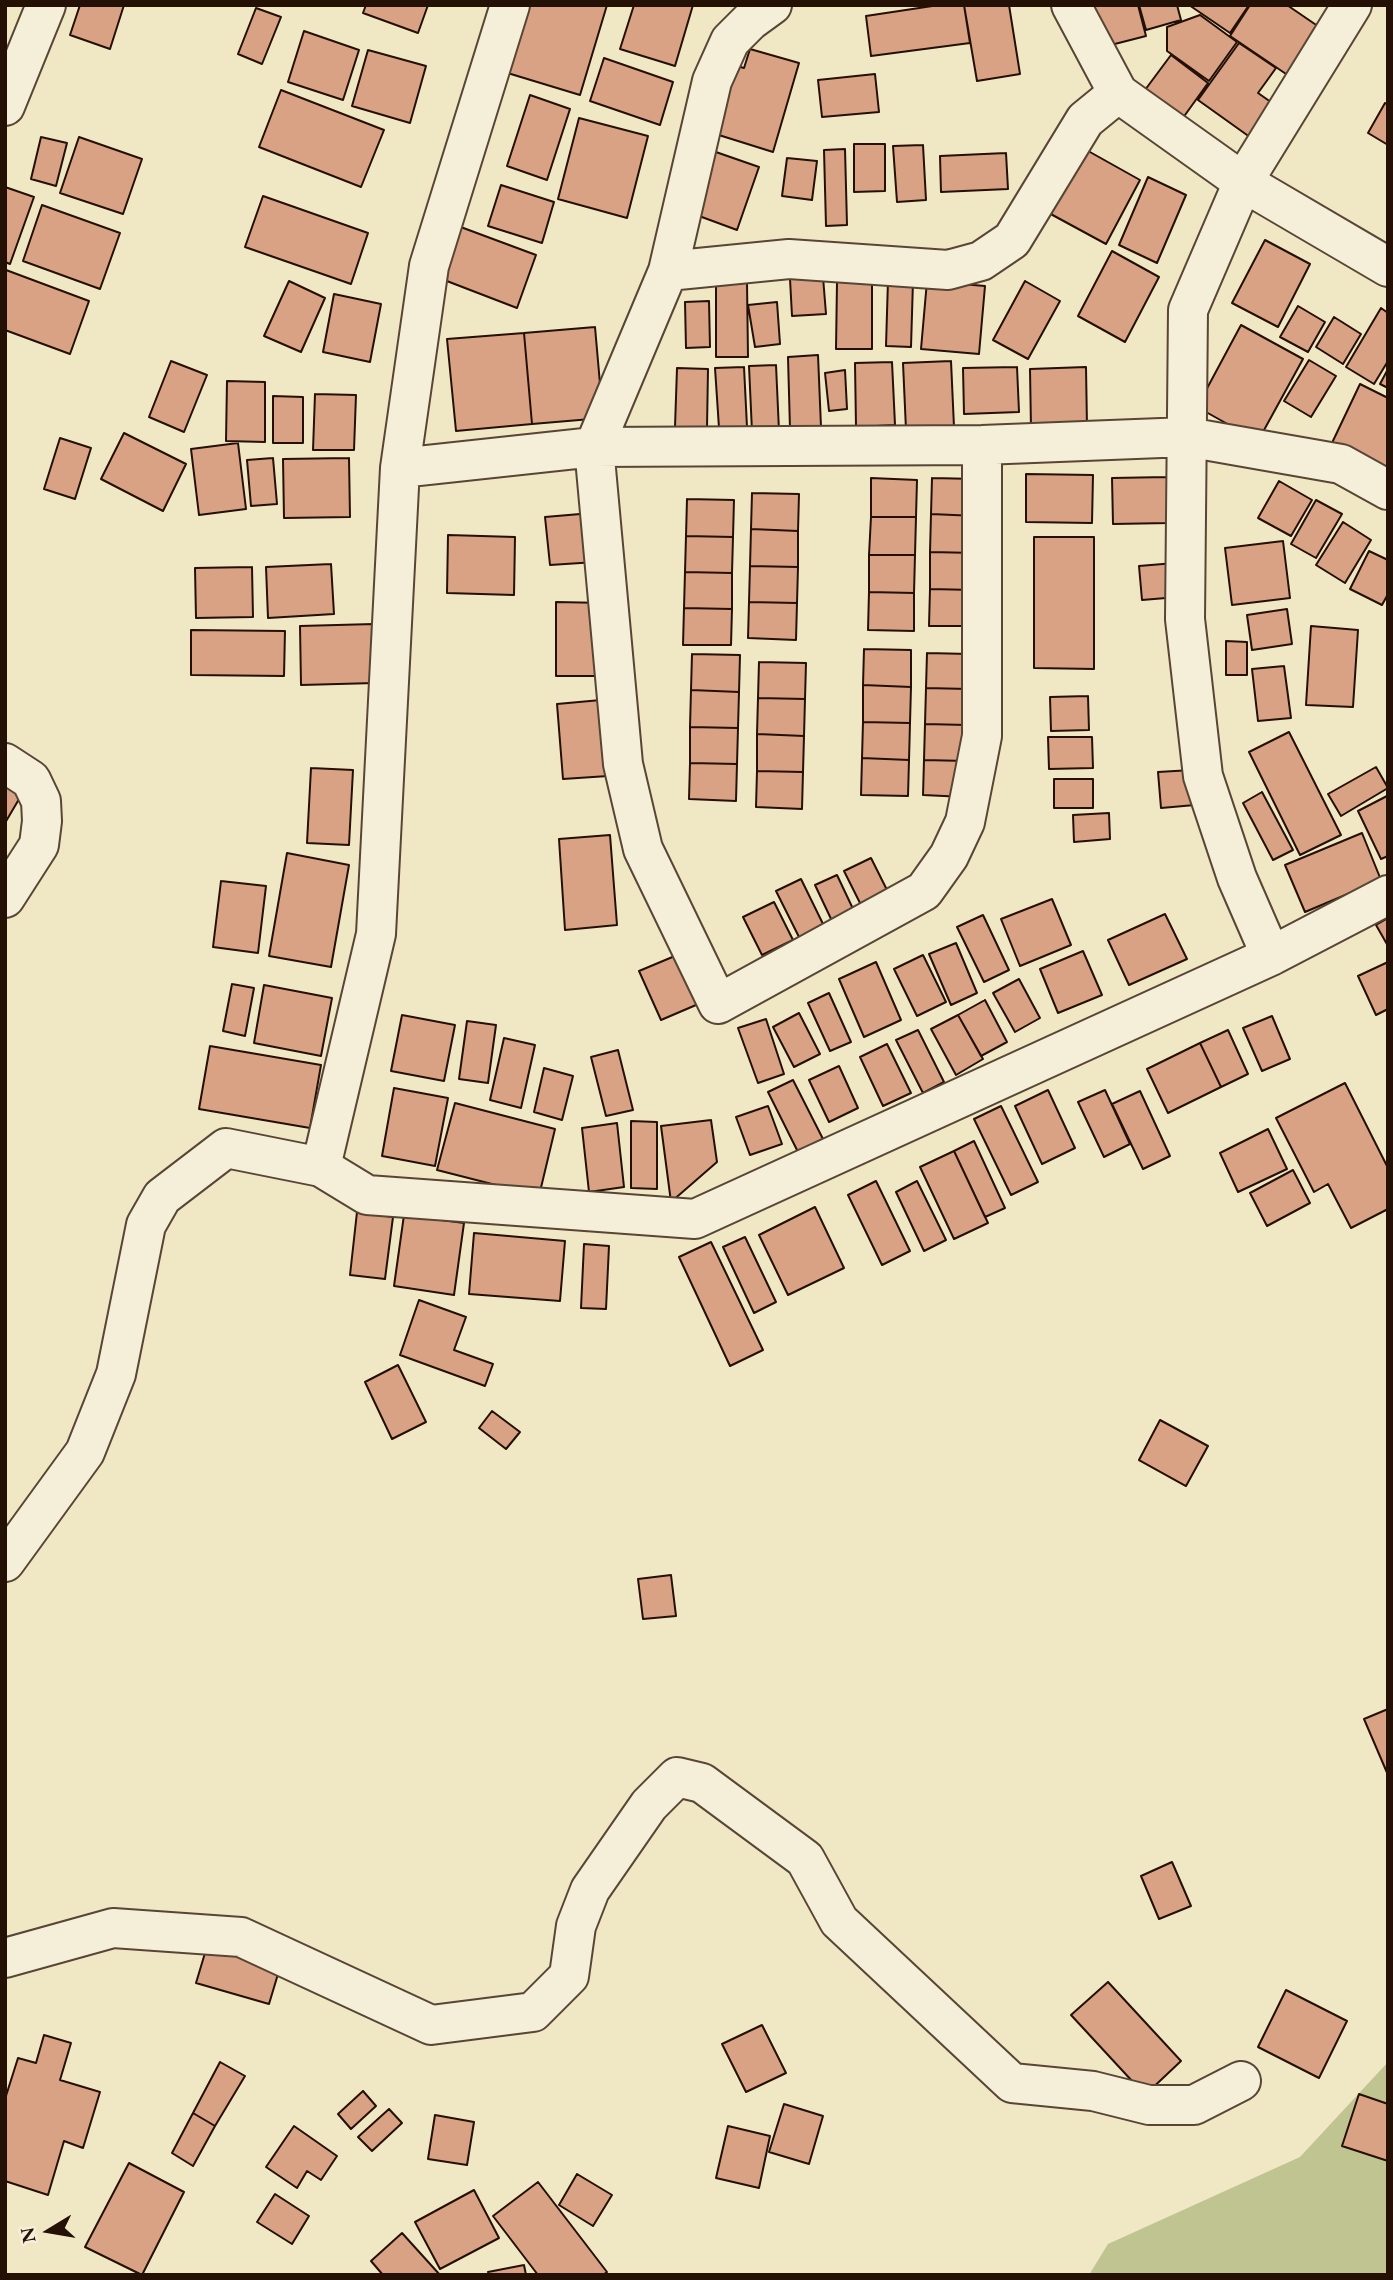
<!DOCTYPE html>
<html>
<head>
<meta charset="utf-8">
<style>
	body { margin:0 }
	#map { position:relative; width:1393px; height:2280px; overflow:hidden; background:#f0e7c4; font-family:"EB Garamond",serif }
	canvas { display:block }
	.frame { position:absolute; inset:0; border:7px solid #241005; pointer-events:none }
	.north { position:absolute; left:14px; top:2196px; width:70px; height:70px; -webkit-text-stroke:5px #f5efd9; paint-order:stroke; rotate:259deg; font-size:19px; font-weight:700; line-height:28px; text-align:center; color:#241005 }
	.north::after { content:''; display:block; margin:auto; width:24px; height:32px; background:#241005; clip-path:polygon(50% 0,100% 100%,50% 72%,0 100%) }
</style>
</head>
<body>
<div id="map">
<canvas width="1393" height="2280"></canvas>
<div class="frame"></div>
<div class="north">N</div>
</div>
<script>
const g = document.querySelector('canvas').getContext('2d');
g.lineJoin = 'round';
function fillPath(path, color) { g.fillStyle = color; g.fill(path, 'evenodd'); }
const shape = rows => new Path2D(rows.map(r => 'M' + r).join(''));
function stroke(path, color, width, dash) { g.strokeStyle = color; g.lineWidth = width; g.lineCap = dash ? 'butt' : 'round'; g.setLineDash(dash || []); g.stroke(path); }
fillPath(shape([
	[1388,2062,1388,2275,1089,2275,1108,2244,1300,2157]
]), '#c0c490');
const building = shape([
	[80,5,124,5,110,49,70,35,80,5],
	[366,5,428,5,418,33,363,13,366,5],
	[522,5,607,5,580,95,501,71,522,5],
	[634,5,693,5,675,66,620,49,634,5],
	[939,5,964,5,970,43,871,56,866,16,939,5],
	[964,5,1009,5,1020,74,977,81,964,5],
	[1092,5,1138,5,1146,36,1103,47,1092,5],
	[1139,5,1177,5,1181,20,1146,30,1139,5],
	[1189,5,1249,5,1230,33,1189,5],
	[1250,5,1287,5,1325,31,1292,78,1230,36,1250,5],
	[256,8,281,17,262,64,238,54,256,8],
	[1200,15,1237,42,1209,81,1167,51,1167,27,1200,15],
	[304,31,359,50,343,100,288,82,304,31],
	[1239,43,1276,68,1258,93,1278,107,1254,140,1198,100,1239,43],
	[750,49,799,63,773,152,706,131,726,63,744,68,750,49],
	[368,50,426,66,410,123,352,106,368,50],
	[1171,55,1208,83,1180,122,1142,94,1171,55],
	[604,58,673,82,660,125,590,101,604,58],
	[875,74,879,112,822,117,818,80,875,74],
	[281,90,384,130,361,187,259,147,281,90],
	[530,95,570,109,547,180,507,166,530,95],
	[1385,103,1388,105,1388,145,1368,133,1385,103],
	[579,118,648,136,627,218,558,199,579,118],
	[41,137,67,143,56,186,31,179,41,137],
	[79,137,142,159,123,214,60,193,79,137],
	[854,144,885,144,885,191,854,192,854,144],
	[923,145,926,200,897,202,893,146,923,145],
	[1081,147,1140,180,1106,244,1047,212,1081,147],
	[845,149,847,225,826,226,824,150,845,149],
	[713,151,759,167,737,230,691,213,713,151],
	[1006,153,1008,189,941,192,940,156,1006,153],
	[787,158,817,161,812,200,782,196,787,158],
	[1148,177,1186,195,1157,263,1119,245,1148,177],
	[501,185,554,202,542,243,488,226,501,185],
	[5,187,34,197,10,264,5,262,5,187],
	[263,196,368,233,351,284,245,247,263,196],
	[42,205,120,233,100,289,23,261,42,205],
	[458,226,536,255,517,308,439,278,458,226],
	[1265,240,1310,264,1278,327,1232,303,1265,240],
	[1112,251,1159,277,1125,342,1078,316,1112,251],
	[6,270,89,301,70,354,5,330,6,270],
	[823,277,826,314,792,316,790,279,823,277],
	[888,280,913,281,911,347,886,346,888,280],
	[289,281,325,298,301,352,264,336,289,281],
	[927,281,985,286,979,354,921,349,927,281],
	[1025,281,1060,301,1028,359,993,340,1025,281],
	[716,282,747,282,748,357,716,357,716,282],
	[837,282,872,282,872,349,836,349,837,282],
	[334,294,381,304,370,362,323,352,334,294],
	[709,301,710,347,686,348,685,302,709,301],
	[777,302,780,344,755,347,748,305,777,302],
	[1298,306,1325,322,1308,352,1280,337,1298,306],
	[1381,308,1388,313,1388,361,1374,384,1346,367,1381,308],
	[1334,317,1361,334,1343,364,1316,347,1334,317],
	[1241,325,1303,359,1258,441,1197,407,1241,325],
	[595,327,603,418,532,424,524,333,595,327],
	[524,333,532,424,456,431,447,339,524,333],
	[818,355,821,427,790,429,788,357,818,355],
	[1309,360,1336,376,1311,417,1284,401,1309,360],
	[171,361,207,375,184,432,149,417,171,361],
	[951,361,954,427,906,430,903,363,951,361],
	[892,362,895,425,856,427,855,363,892,362],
	[776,365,779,431,752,432,749,366,776,365],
	[744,367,747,427,719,428,715,368,744,367],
	[1017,367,1019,412,964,414,963,368,1017,367],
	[1086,367,1087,427,1031,429,1030,369,1086,367],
	[677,368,708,369,707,428,675,427,677,368],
	[1388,369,1388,388,1380,384,1388,369],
	[845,370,847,409,829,411,825,373,845,370],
	[227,381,265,382,265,442,226,441,227,381],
	[1360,384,1388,398,1388,474,1331,445,1360,384],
	[315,394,356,395,354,450,313,450,315,394],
	[273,396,303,397,303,443,273,443,273,396],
	[124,433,186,464,163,511,101,479,124,433],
	[60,438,91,448,75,499,44,489,60,438],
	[238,443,246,509,199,515,191,449,238,443],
	[273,458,277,504,251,506,247,460,273,458],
	[349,458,350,517,284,518,283,459,349,458],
	[1026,474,1093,475,1092,523,1026,522,1026,474],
	[1168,477,1169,523,1113,524,1112,478,1168,477],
	[871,478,917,480,916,517,871,517,871,478],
	[932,478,976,479,976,516,931,514,932,478],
	[1279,481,1312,500,1291,536,1258,518,1279,481],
	[752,493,799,494,798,531,751,529,752,493],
	[687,499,734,500,733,537,686,536,687,499],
	[1316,500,1342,514,1316,558,1291,544,1316,500],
	[592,513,596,562,550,565,545,517,592,513],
	[931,514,976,516,975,553,930,552,931,514],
	[871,517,916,517,915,555,869,555,871,517],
	[1343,522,1371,540,1345,583,1316,565,1343,522],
	[751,529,798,531,798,567,750,566,751,529],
	[448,535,515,537,514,595,447,593,448,535],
	[686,536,733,537,732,573,685,572,686,536],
	[1034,537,1094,537,1094,669,1034,668,1034,537],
	[1283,541,1290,598,1232,605,1225,548,1283,541],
	[1369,551,1388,560,1388,594,1382,605,1350,589,1369,551],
	[930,552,975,553,974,590,930,589,930,552],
	[869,555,915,555,914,593,869,592,869,555],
	[1175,563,1178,597,1142,600,1139,566,1175,563],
	[331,564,334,614,268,618,266,567,331,564],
	[750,566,798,567,797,603,749,602,750,566],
	[252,567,253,617,196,618,195,568,252,567],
	[685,572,732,573,732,609,684,608,685,572],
	[930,589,974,590,973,626,929,626,930,589],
	[869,592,914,593,914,631,868,630,869,592],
	[556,602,605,603,604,676,556,676,556,602],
	[749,602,797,603,796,640,748,638,749,602],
	[684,608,732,609,731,645,683,645,684,608],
	[1287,609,1292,644,1252,650,1247,615,1287,609],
	[374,624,375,683,301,685,300,626,374,624],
	[1311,626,1358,630,1353,707,1306,705,1311,626],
	[191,630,285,631,284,676,191,675,191,630],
	[1226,641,1247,642,1247,675,1226,675,1226,641],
	[864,649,911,650,911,687,863,685,864,649],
	[927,653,969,654,968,689,926,688,927,653],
	[692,654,740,655,739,692,691,690,692,654],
	[759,662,806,663,805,699,758,698,759,662],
	[1284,666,1291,718,1258,721,1252,669,1284,666],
	[863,685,911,687,910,723,863,722,863,685],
	[926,688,968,689,967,725,925,724,926,688],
	[691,690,739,692,738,728,690,727,691,690],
	[1088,696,1089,730,1051,731,1050,697,1088,696],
	[758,698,805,699,804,736,757,734,758,698],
	[601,700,608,776,563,779,557,704,601,700],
	[863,722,910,723,909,760,862,758,863,722],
	[925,724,967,725,966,761,924,760,925,724],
	[690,727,738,728,737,764,690,763,690,727],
	[1289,732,1341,835,1300,855,1249,752,1289,732],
	[757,734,804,736,803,772,757,771,757,734],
	[1048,737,1092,737,1093,768,1049,769,1048,737],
	[862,758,909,760,908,796,861,795,862,758],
	[924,760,966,761,965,797,923,795,924,760],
	[690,763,737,764,736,801,689,799,690,763],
	[1376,767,1388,788,1341,816,1328,794,1376,767],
	[311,768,353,770,349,845,307,843,311,768],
	[1192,770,1195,805,1161,808,1158,772,1192,770],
	[757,771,803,772,802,809,756,807,757,771],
	[1054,779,1093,779,1093,808,1054,808,1054,779],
	[5,784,22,794,5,823,5,784],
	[1262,792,1293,850,1273,860,1243,803,1262,792],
	[1387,796,1388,856,1381,859,1358,811,1387,796],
	[1109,813,1110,839,1074,842,1073,815,1109,813],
	[1362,833,1381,880,1305,912,1285,865,1362,833],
	[610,835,617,925,565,930,559,839,610,835],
	[287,853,349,865,331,967,269,956,287,853],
	[871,858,889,894,862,907,844,871,871,858],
	[837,875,854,911,832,921,815,885,837,875],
	[801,879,824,926,800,939,776,891,801,879],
	[221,881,266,886,258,953,213,947,221,881],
	[1052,899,1071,945,1020,966,1001,919,1052,899],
	[774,902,793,940,762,955,743,917,774,902],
	[1165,914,1187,959,1129,985,1108,940,1165,914],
	[983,915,1009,970,984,982,957,927,983,915],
	[1388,918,1388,946,1376,925,1388,918],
	[956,943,977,993,951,1005,929,954,956,943],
	[1083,951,1102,995,1058,1013,1040,969,1083,951],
	[682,953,703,1002,661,1020,639,971,682,953],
	[923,955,946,1002,917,1016,894,969,923,955],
	[876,962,901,1020,864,1037,839,979,876,962],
	[1388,962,1388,1009,1376,1015,1358,976,1388,962],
	[1019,979,1040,1018,1015,1032,993,993,1019,979],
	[232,984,254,988,245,1036,223,1031,232,984],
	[264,985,332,998,321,1056,254,1043,264,985],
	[829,993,851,1042,830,1051,808,1003,829,993],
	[985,1000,1007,1042,981,1056,958,1015,985,1000],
	[799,1013,820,1054,794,1067,773,1027,799,1013],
	[402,1015,455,1025,444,1081,391,1071,402,1015],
	[958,1015,983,1059,956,1075,931,1029,958,1015],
	[1272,1016,1290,1059,1262,1071,1243,1028,1272,1016],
	[766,1019,784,1074,758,1083,738,1028,766,1019],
	[467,1021,496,1025,488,1083,459,1079,467,1021],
	[918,1030,944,1082,923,1093,896,1040,918,1030],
	[1228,1030,1248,1074,1221,1087,1200,1043,1228,1030],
	[504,1038,535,1045,521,1108,490,1100,504,1038],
	[1200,1043,1221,1087,1168,1113,1147,1069,1200,1043],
	[887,1044,911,1093,883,1106,860,1057,887,1044],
	[210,1046,321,1065,310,1128,199,1109,210,1046],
	[618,1050,633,1110,606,1116,591,1057,618,1050],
	[839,1066,858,1108,829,1122,809,1080,839,1066],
	[544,1068,573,1076,562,1120,534,1112,544,1068],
	[793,1080,823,1139,798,1152,768,1092,793,1080],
	[1345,1083,1388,1168,1388,1209,1351,1228,1328,1184,1314,1192,1276,1118,1345,1083],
	[394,1088,448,1098,435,1166,382,1156,394,1088],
	[1048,1090,1075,1148,1042,1164,1015,1106,1048,1090],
	[1105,1090,1130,1144,1104,1157,1078,1102,1105,1090],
	[1140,1091,1170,1156,1143,1169,1112,1104,1140,1091],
	[455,1103,555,1129,539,1196,437,1170,455,1103],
	[768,1106,782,1144,750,1155,736,1117,768,1106],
	[1001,1106,1038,1182,1011,1195,974,1119,1001,1106],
	[711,1120,717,1162,671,1202,661,1126,711,1120],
	[631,1121,657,1122,657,1189,631,1188,631,1121],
	[617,1123,624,1187,589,1192,582,1128,617,1123],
	[1268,1129,1287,1169,1238,1192,1220,1153,1268,1129],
	[974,1141,1005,1208,985,1217,954,1151,974,1141],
	[954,1151,988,1223,954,1239,920,1167,954,1151],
	[1293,1170,1310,1203,1267,1226,1250,1193,1293,1170],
	[876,1181,910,1251,882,1265,848,1195,876,1181],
	[917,1181,946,1240,924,1251,896,1192,917,1181],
	[815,1207,844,1268,788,1295,759,1235,815,1207],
	[357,1212,393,1217,385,1279,350,1275,357,1212],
	[404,1215,464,1223,454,1295,394,1286,404,1215],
	[474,1233,565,1241,560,1301,469,1294,474,1233],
	[745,1237,776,1302,754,1313,723,1247,745,1237],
	[711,1242,763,1350,730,1366,679,1257,711,1242],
	[584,1244,609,1246,606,1309,581,1308,584,1244],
	[419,1300,466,1317,454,1350,493,1364,485,1386,400,1355,419,1300],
	[398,1365,426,1422,392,1439,365,1382,398,1365],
	[492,1411,520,1432,506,1449,479,1428,492,1411],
	[1160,1420,1208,1446,1186,1486,1139,1460,1160,1420],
	[671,1575,676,1616,643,1619,638,1579,671,1575],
	[1388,1709,1388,1775,1364,1719,1388,1709],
	[1172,1862,1191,1906,1159,1919,1141,1876,1172,1862],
	[208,1943,281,1964,269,2004,196,1983,208,1943],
	[1108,1982,1181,2061,1145,2095,1071,2015,1108,1982],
	[1286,1990,1347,2021,1319,2078,1258,2047,1286,1990],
	[762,2025,786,2073,746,2092,722,2044,762,2025],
	[44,2035,71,2043,60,2080,100,2092,83,2148,64,2141,48,2195,5,2181,5,2099,18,2058,36,2063,44,2035],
	[220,2062,245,2076,215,2126,193,2113,220,2062],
	[363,2091,376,2106,351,2129,338,2114,363,2091],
	[1359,2094,1388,2104,1388,2161,1342,2146,1359,2094],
	[784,2104,823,2116,809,2164,769,2152,784,2104],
	[389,2109,402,2123,372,2151,358,2137,389,2109],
	[193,2113,215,2126,193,2166,172,2153,193,2113],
	[435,2115,474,2122,467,2165,428,2159,435,2115],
	[294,2126,337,2156,321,2180,307,2171,297,2188,266,2167,294,2126],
	[728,2126,770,2136,759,2188,716,2178,728,2126],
	[129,2163,184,2192,142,2275,85,2247,129,2163],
	[577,2174,612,2195,593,2226,559,2205,577,2174],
	[538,2182,607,2272,603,2275,538,2275,493,2216,538,2182],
	[474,2190,499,2238,440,2269,415,2222,474,2190],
	[275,2194,309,2216,292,2244,257,2222,275,2194],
	[402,2233,440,2275,383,2275,371,2261,402,2233],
	[524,2265,526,2275,489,2275,488,2272,524,2265]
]);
fillPath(building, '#daa285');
stroke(building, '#241005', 2);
const street = shape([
	[510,5,429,266,400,468,376,934,321,1167,367,1195,695,1219,1271,956,1388,895],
	[772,5,750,21,730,41,712,81,668,271,594,447,623,764,643,849,718,1004,924,891,949,856,965,822,982,736,982,445],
	[1071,5,1118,93,1243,182,1388,267],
	[5,106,46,5],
	[668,271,789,259,948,270,981,261,1012,240,1085,120,1118,93],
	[400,468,594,447,982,445,1187,437,1341,464,1388,490],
	[5,763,31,780,41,801,42,821,39,845,5,898],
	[1271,956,1237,878,1203,776,1185,619,1188,310,1243,182,1352,5],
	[5,1562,85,1452,116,1374,146,1225,162,1197,226,1148,321,1167],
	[5,1958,113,1928,241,1937,431,2025,533,2012,569,1976,576,1926,590,1890,649,1805,677,1777,702,1783,805,1859,839,1921,1012,2083,1093,2091,1149,2105,1194,2105,1241,2081]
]);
stroke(street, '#574635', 42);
stroke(street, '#f5efd9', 38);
</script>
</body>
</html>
